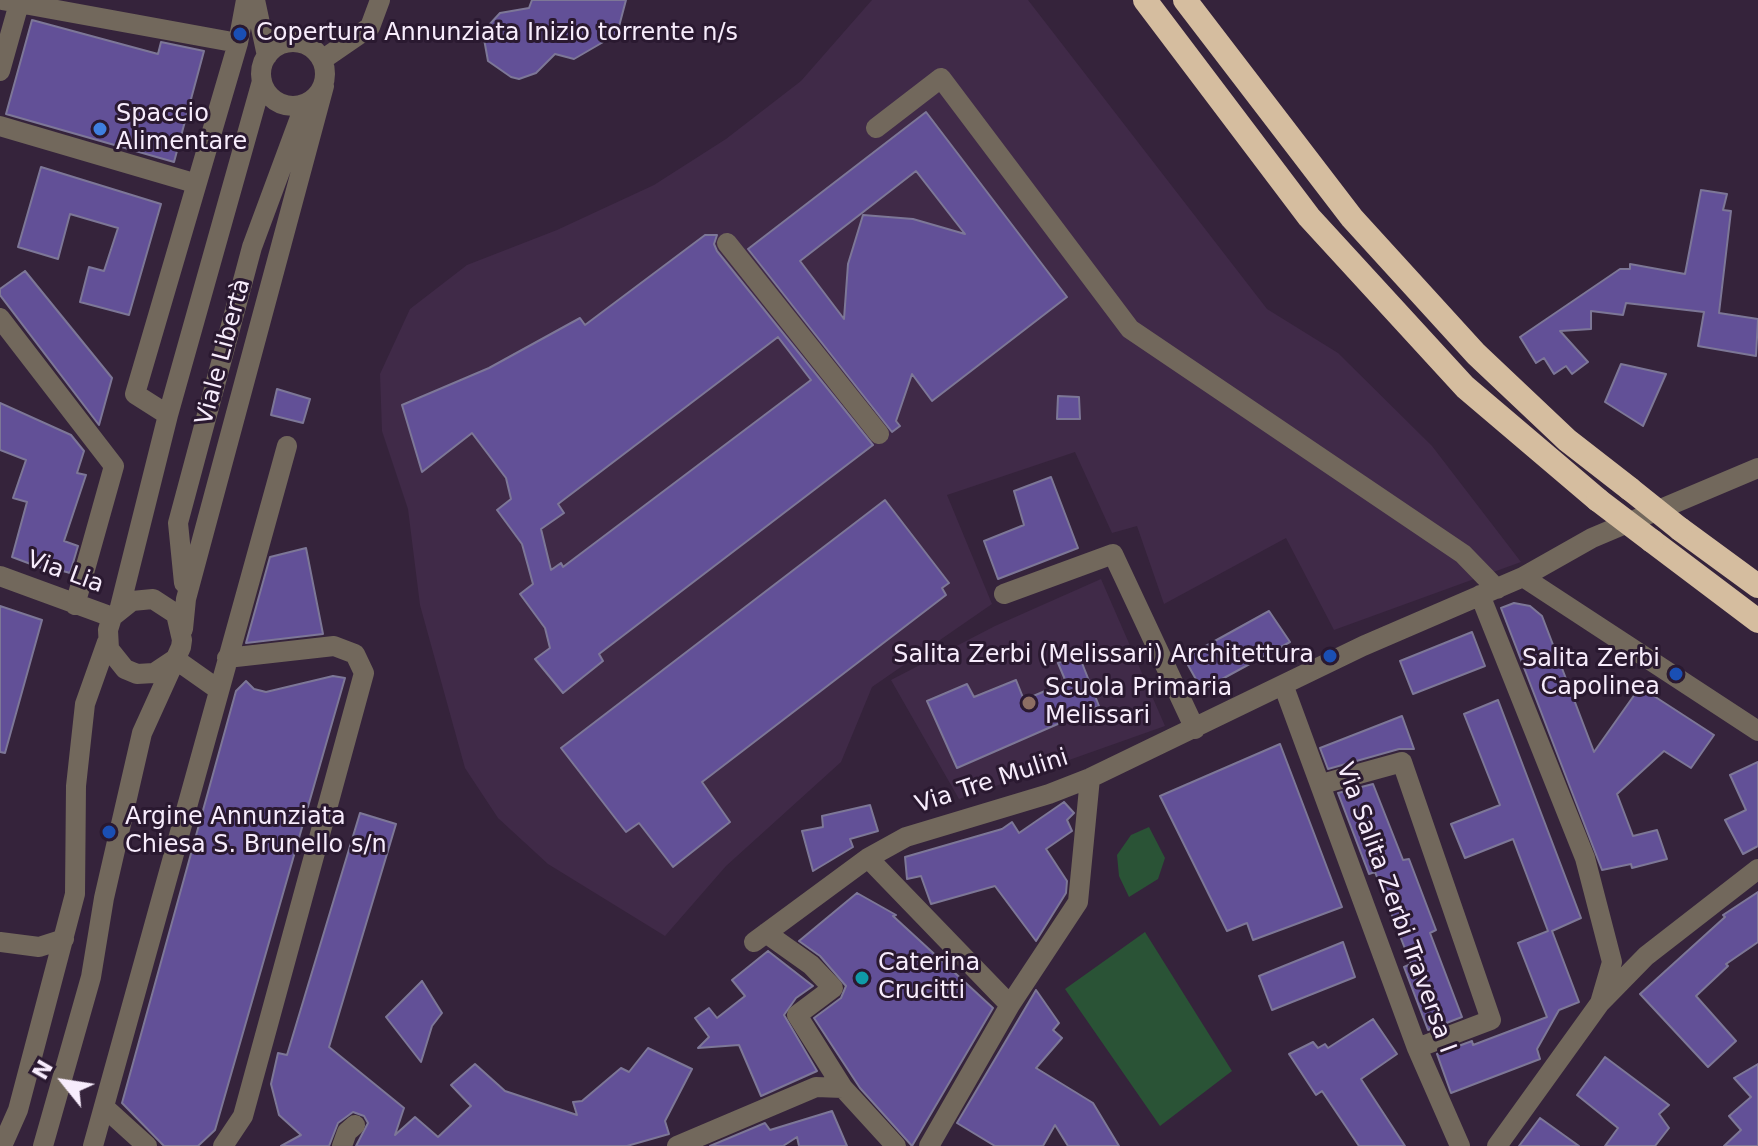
<!DOCTYPE html>
<html>
<head>
<meta charset="utf-8">
<style>
	body { margin:0 }
	#map { position:relative; width:1758px; height:1146px; overflow:hidden; background:#35233b; font-family:"DejaVu Sans",sans-serif }
	canvas { display:block }
	.north { position:absolute; left:24px; top:1042px; width:80px; height:80px; -webkit-text-stroke:6px #2a1930; paint-order:stroke; rotate:300deg; font-size:22px; font-weight:700; line-height:32px; text-align:center; color:#f7ecfc }
	.north::after { content:''; display:block; margin:auto; width:28px; height:36px; background:#f7ecfc; clip-path:polygon(50% 0,100% 100%,50% 72%,0 100%) }
</style>
</head>
<body>
<div id="map">
<canvas width="1758" height="1146"></canvas>
<div class="north">N</div>
</div>
<script>
const g = document.querySelector('canvas').getContext('2d');
g.lineJoin = 'round';
function fillPath(path, color) { g.fillStyle = color; g.fill(path, 'evenodd'); }
const shape = rows => new Path2D(rows.map(r => 'M' + r).join(''));
function stroke(path, color, width, dash) { g.strokeStyle = color; g.lineWidth = width; g.lineCap = dash ? 'butt' : 'round'; g.setLineDash(dash || []); g.stroke(path); }
function drawText(font, color, halo, rows, align = 'center') {
  g.font = font + ' "DejaVu Sans",sans-serif'; g.lineWidth = 6; g.setLineDash([]); g.textBaseline = 'middle'; g.strokeStyle = halo; g.fillStyle = color; for (const [text, x, y, turn = 0] of rows) {
    g.save(); g.translate(x, y); g.rotate((+turn || 0) * Math.PI / 180); g.textAlign = isNaN(turn) ? turn : align; if (halo) g.strokeText(text, 0, 0); g.fillText(text, 0, 0); g.restore();
  }
}
fillPath(shape([
	[872,0,1028,0,1267,309,1338,353,1432,446,1521,562,1334,630,1286,538,1164,604,1137,526,1112,533,1075,452,947,495,992,604,872,687,841,762,726,866,665,936,548,864,498,818,465,768,420,605,408,509,382,431,380,374,410,309,467,265,557,230,654,185,726,139,801,81],
	[1101,579,1165,726,959,799,891,680,995,626]
]), '#402a48');
fillPath(shape([
	[1149,827,1165,858,1158,879,1129,897,1119,876,1117,855,1131,835],
	[1145,932,1232,1071,1160,1126,1065,989]
]), '#2a5336');
const building = shape([
	[532,0,626,0,617,34,574,59,555,54,536,73,519,79,511,77,488,61,484,39,489,25,500,13,529,8,532,0],
	[32,20,158,54,161,42,204,51,174,162,6,114,32,20],
	[926,112,1067,297,932,401,912,374,896,421,900,426,892,432,748,249,926,112],
	[916,171,965,234,913,219,863,215,848,264,844,319,800,261,916,171],
	[41,167,161,204,129,315,80,302,89,267,104,271,118,228,70,214,58,259,18,247,41,167],
	[1701,190,1727,194,1723,210,1731,211,1719,313,1758,319,1756,356,1698,346,1704,312,1626,303,1623,315,1591,311,1591,329,1560,331,1588,362,1572,374,1566,366,1554,374,1544,358,1536,363,1520,337,1620,269,1630,269,1630,264,1685,274,1701,190],
	[705,235,717,235,714,244,717,251,873,445,599,654,603,661,563,693,535,659,550,648,545,628,520,594,533,584,522,544,497,510,511,499,506,478,472,433,422,472,402,405,489,368,580,318,585,325,705,235],
	[778,337,811,380,563,567,561,563,551,570,541,529,564,513,558,504,778,337],
	[25,271,112,378,99,425,0,295,0,289,25,271],
	[1621,364,1666,374,1643,426,1605,402,1621,364],
	[277,389,310,399,303,423,271,415,277,389],
	[1058,396,1079,397,1080,419,1057,419,1058,396],
	[0,403,71,435,84,451,77,473,86,475,64,541,78,546,70,573,45,566,44,569,12,557,27,502,13,498,26,460,0,450,0,403],
	[1051,477,1078,548,998,579,984,541,1024,525,1014,491,1051,477],
	[885,500,949,583,942,588,946,595,702,782,730,822,673,867,639,823,626,832,561,748,885,500],
	[306,548,323,634,246,643,270,557,306,548],
	[1514,603,1530,606,1542,616,1594,752,1640,687,1714,735,1691,768,1664,751,1617,794,1633,836,1657,830,1667,859,1632,868,1631,864,1602,870,1501,608,1514,603],
	[0,606,42,620,5,753,0,752,0,606],
	[1269,611,1290,642,1202,690,1184,658,1269,611],
	[1472,632,1485,666,1413,694,1400,661,1472,632],
	[1078,653,1099,706,957,768,927,701,967,684,974,697,1016,680,1024,700,1066,682,1058,663,1078,653],
	[333,676,345,678,215,1130,198,1146,164,1146,122,1103,236,691,246,681,254,689,266,692,333,676],
	[1498,700,1581,918,1552,931,1579,1002,1559,1010,1537,1049,1540,1059,1451,1093,1437,1054,1472,1041,1473,1045,1547,1017,1518,943,1548,931,1513,839,1465,858,1451,824,1500,805,1464,714,1498,700],
	[1402,716,1414,749,1399,749,1328,769,1320,748,1402,716],
	[1280,744,1342,907,1253,940,1247,923,1227,931,1160,796,1280,744],
	[1758,762,1758,846,1743,854,1725,820,1746,810,1730,775,1758,762],
	[1373,784,1403,860,1409,859,1436,930,1430,933,1462,1017,1428,1030,1404,967,1411,964,1375,872,1369,874,1338,793,1373,784],
	[1064,802,1074,813,1067,820,1072,831,1046,849,1067,881,1066,893,1036,941,995,886,931,904,921,876,907,879,905,857,1002,829,1012,822,1019,833,1064,802],
	[870,805,878,831,850,839,853,847,813,871,802,831,823,827,822,816,870,805],
	[360,813,396,824,329,1047,404,1108,395,1135,415,1117,438,1137,471,1106,451,1085,475,1064,505,1091,577,1115,573,1102,582,1101,621,1068,629,1072,648,1048,692,1069,665,1121,669,1134,627,1146,356,1146,368,1123,364,1116,353,1112,338,1123,329,1146,281,1146,301,1135,279,1115,271,1084,278,1053,287,1055,360,813],
	[1758,892,1758,942,1726,964,1728,966,1696,996,1736,1041,1708,1067,1640,994,1725,917,1723,915,1758,892],
	[857,893,896,915,893,916,993,1008,912,1146,860,1088,814,1018,841,998,846,986,820,956,799,941,857,893],
	[1343,942,1355,977,1272,1010,1259,976,1343,942],
	[768,951,813,986,796,998,784,1015,817,1071,761,1096,739,1045,698,1048,709,1037,695,1018,709,1008,717,1018,745,996,732,980,768,951],
	[422,981,442,1013,432,1026,421,1062,386,1017,422,981],
	[1036,990,1059,1023,1053,1030,1062,1038,1036,1068,1093,1103,1119,1146,1068,1146,1055,1125,1043,1146,995,1146,957,1123,1036,990],
	[1373,1019,1397,1054,1361,1079,1405,1146,1359,1146,1322,1091,1316,1095,1289,1054,1313,1042,1318,1048,1325,1044,1328,1048,1373,1019],
	[1605,1057,1669,1105,1659,1114,1669,1128,1655,1146,1605,1146,1618,1128,1577,1095,1605,1057],
	[1758,1064,1758,1146,1724,1146,1741,1130,1729,1116,1751,1097,1734,1078,1758,1064],
	[832,1111,847,1146,799,1146,797,1137,783,1146,710,1146,765,1123,770,1130,832,1111],
	[1540,1118,1579,1146,1519,1146,1540,1118]
]);
fillPath(building, '#625097');
stroke(building, '#7d7797', 2);
stroke(shape([
	[2,0,238,43],
	[255,0,267,56],
	'261 74a32 32 0 1 1 64 0a32 32 0 1 1-64 0Z',
	[322,60,370,27,380,0],
	[0,71,20,0],
	[0,126,194,183],
	[876,128,941,78,1130,329,1463,554,1497,589],
	[727,243,879,434],
	[0,318,114,466,75,605],
	[168,415,135,394,238,43,246,0],
	[0,576,112,617],
	[1523,577,1758,731],
	[184,583,178,523,252,247,305,104],
	[1004,594,1113,554,1195,729],
	[1480,595,1585,858,1612,962,1600,1003],
	[120,607,168,415,262,81],
	[183,629,186,599,324,86],
	[175,659,219,690],
	[1284,687,1417,1048,1460,1146],
	[1322,784,1402,762,1491,1020,1417,1048],
	[868,858,1010,1005],
	[766,933,811,965,833,988,797,1015,843,1088],
	[0,942,39,947,64,939],
	[754,942,868,858,906,837,1049,794,1090,778,1363,646,1523,577,1592,538,1758,468],
	[104,1107,147,1146],
	[2,1146,18,1110,75,894,76,786,85,704,107,642],
	[43,1146,91,977,104,898,142,733,181,647,182,640,176,614,153,599,132,601,112,617,108,630,109,649,125,669,137,674,154,673,175,659],
	[93,1146,287,446],
	[223,1146,243,1116,364,673,355,654,334,646,227,658],
	[342,1146,347,1132,355,1125],
	[677,1146,816,1087,843,1088,896,1146],
	[929,1146,1010,1005,1078,902,1090,778],
	[1497,1146,1600,1003,1646,956,1758,869]
]), '#72685c', 20);
stroke(shape([
	[1145,0,1309,217,1465,387,1598,500],
	[1185,0,1352,218,1476,354,1567,440,1630,489],
	[1680,529,1758,586],
	[1652,541,1758,621]
]), '#d5bd9f', 24);
stroke(shape([
	[1630,489,1680,529],
	[1598,500,1652,541]
]), '#d5bd9f', 24);
for (const [x, y, r, color] of [
	[240,34,8,"#1a4fb4"],
	[100,129,8,"#3f7fe0"],
	[1330,656,8,"#1a4fb4"],
	[1676,674,8,"#1a4fb4"],
	[1029,703,8,"#8d6e63"],
	[109,832,8,"#1a4fb4"],
	[862,978,8,"#0f9aa8"]
]) { const dot = new Path2D(); dot.arc(x, y, r, 0, 2 * Math.PI); g.fillStyle = color; g.fill(dot); stroke(dot, '#2a1930', 3); }
drawText('24px', '#f7ecfc', '#2a1930', [
	["Copertura Annunziata Inizio torrente n/s",256,34],
	["Spaccio",116,115],
	["Alimentare",116,143],
	["Salita Zerbi (Melissari) Architettura",1314,656,"right"],
	["Salita Zerbi",1660,660,"right"],
	["Capolinea",1660,688,"right"],
	["Scuola Primaria",1045,689],
	["Melissari",1045,717],
	["Argine Annunziata",125,818],
	["Chiesa S. Brunello s/n",125,846],
	["Caterina",878,964],
	["Crucitti",878,992]
], 'left');
drawText('24px', '#f7ecfc', '#2a1930', [
	["Viale Libertà",224,352,-75],
	["Via Lia",65,573,20],
	["Via Tre Mulini",992,782,-18],
	["Via Salita Zerbi Traversa I",1395,908,70]
]);
</script>
</body>
</html>
